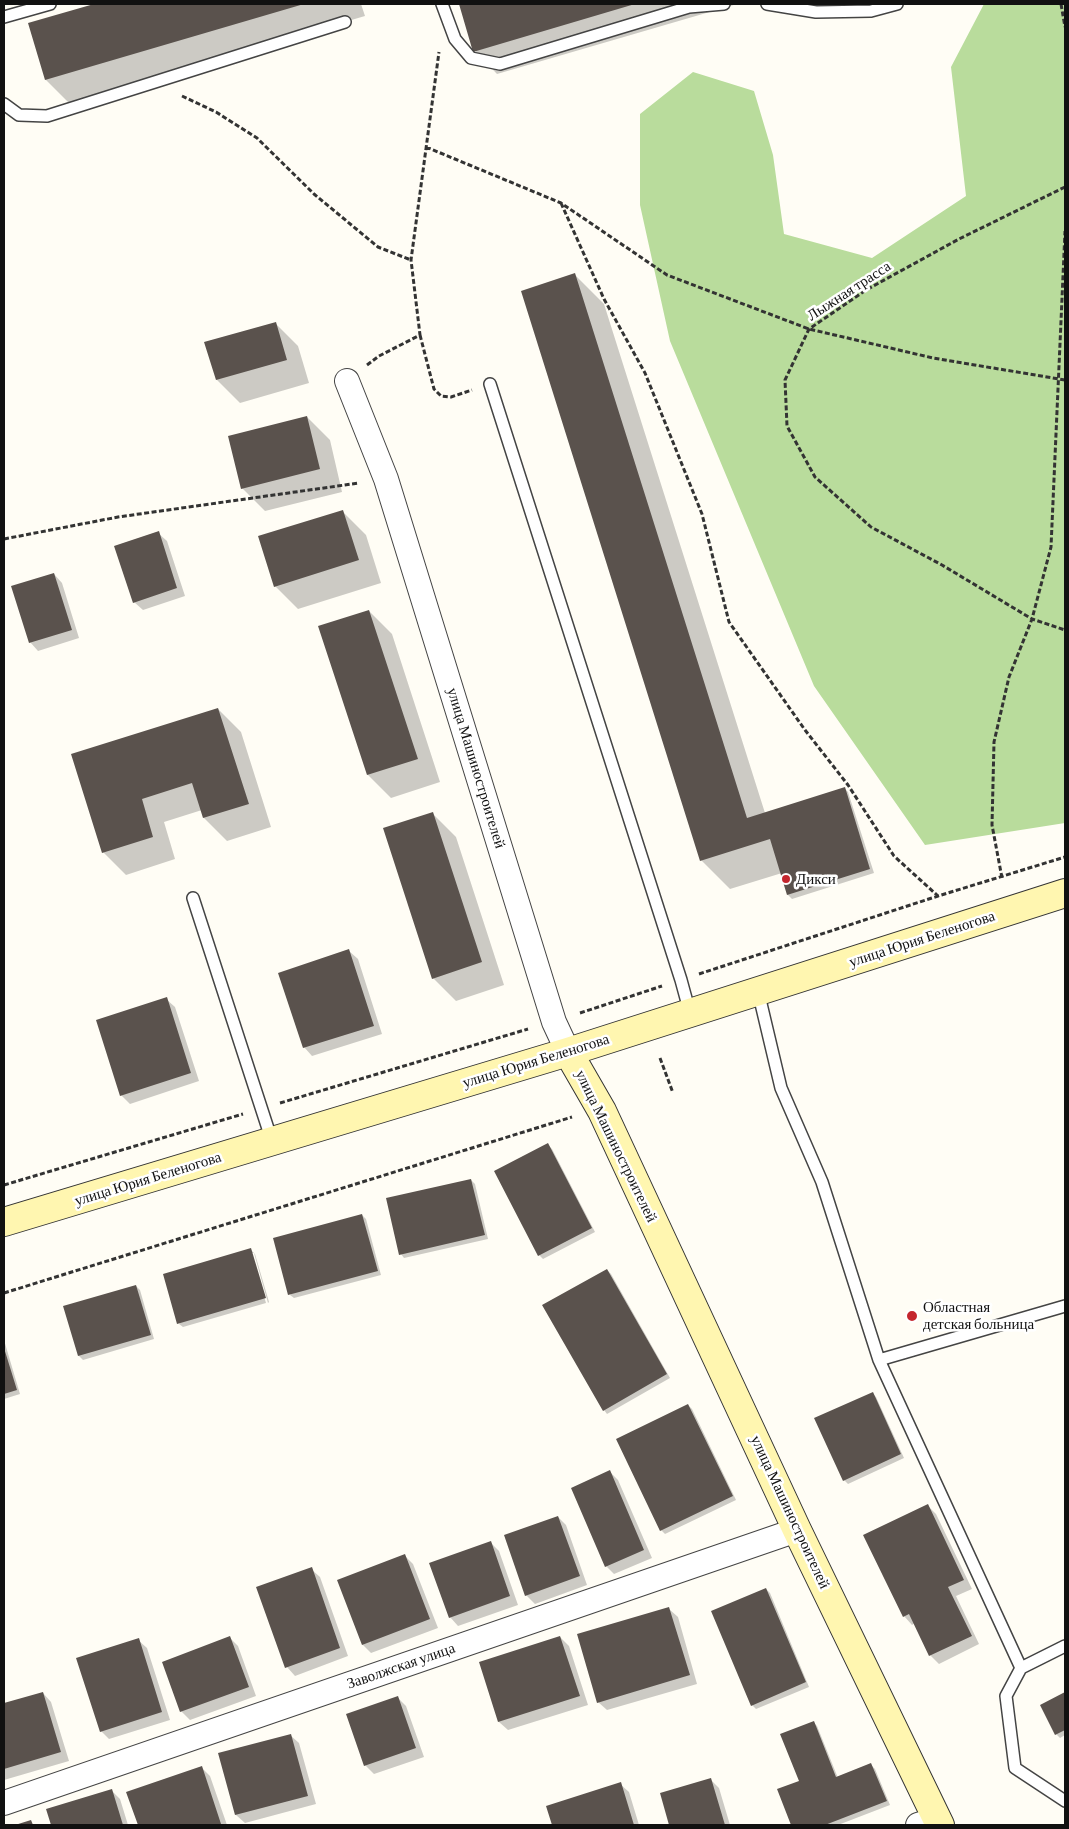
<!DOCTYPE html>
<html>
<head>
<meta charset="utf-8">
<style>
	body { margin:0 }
	#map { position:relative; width:1069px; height:1829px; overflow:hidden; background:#fffdf5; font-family:"Crimson Pro",serif }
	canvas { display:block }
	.frame { position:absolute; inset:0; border:5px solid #111; pointer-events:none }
</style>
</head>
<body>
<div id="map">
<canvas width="1069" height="1829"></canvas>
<div class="frame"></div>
</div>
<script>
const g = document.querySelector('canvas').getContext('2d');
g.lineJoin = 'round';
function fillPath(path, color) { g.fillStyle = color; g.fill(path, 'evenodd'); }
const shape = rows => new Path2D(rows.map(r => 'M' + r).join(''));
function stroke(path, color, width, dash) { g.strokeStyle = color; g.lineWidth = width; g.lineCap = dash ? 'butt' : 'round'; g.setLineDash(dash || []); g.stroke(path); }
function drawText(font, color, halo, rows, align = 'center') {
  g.font = font + ' "Crimson Pro",serif'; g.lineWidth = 5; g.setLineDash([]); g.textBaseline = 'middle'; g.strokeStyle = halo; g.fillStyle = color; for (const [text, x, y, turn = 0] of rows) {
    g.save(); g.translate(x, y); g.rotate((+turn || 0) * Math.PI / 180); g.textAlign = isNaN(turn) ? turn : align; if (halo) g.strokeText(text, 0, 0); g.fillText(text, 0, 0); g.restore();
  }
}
fillPath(shape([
	[984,4,1065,4,1065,823,925,845,814,686,670,341,640,205,640,114,693,72,754,91,773,155,784,234,872,258,966,196,951,67]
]), '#b9dc9c');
fillPath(shape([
	[98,4,361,4,365,16,69,103,46,80,29,24],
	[461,4,737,4,497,74,475,51],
	[856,4,871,4,860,8],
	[575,275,604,304,765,813,844,788,848,792,874,873,792,899,788,895,782,873,730,889,701,860],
	[275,323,298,346,309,383,240,403,217,380,206,343],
	[307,417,330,440,342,492,265,511,242,488],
	[343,512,366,535,381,583,298,609,275,586],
	[158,533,167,541,185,596,143,610,134,602],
	[54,574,62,583,79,638,38,651,30,642],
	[369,611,392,634,440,782,391,798,368,775],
	[218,709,241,732,271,827,227,841,204,818,202,810,164,822,175,859,126,875,103,852,72,755],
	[433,814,456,837,504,985,456,1001,433,978],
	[349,951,358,959,382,1034,312,1056,304,1047],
	[166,999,175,1007,199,1081,130,1104,121,1095],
	[548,1145,552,1149,595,1232,543,1259,539,1255],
	[471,1180,475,1184,488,1239,404,1258,401,1254],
	[362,1215,366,1219,381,1275,294,1298,290,1295],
	[251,1250,254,1253,251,1253,266,1303,183,1327,179,1324],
	[254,1253,255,1254,269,1302,268,1303],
	[607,1270,611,1274,670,1378,607,1414,604,1410],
	[136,1286,140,1290,154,1339,83,1360,79,1356,64,1307],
	[4,1340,20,1394,4,1399],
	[872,1393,876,1397,904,1458,848,1484,844,1480],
	[688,1405,692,1409,736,1500,665,1534,661,1530],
	[610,1472,618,1480,652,1558,614,1574,606,1566],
	[927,1505,936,1514,972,1589,956,1596,979,1644,939,1664,930,1655,915,1623,912,1625,904,1616],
	[558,1517,566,1525,587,1585,535,1604,526,1595],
	[491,1543,499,1551,518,1605,458,1626,450,1617],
	[405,1556,413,1564,438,1628,371,1653,363,1645],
	[311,1569,320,1577,348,1656,295,1676,287,1667],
	[766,1589,770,1593,809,1687,756,1709,752,1705],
	[669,1609,678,1617,697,1684,607,1710,598,1702],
	[560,1637,569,1646,588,1705,508,1730,499,1722,480,1663],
	[230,1638,238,1646,256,1696,190,1720,181,1711,163,1662],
	[138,1640,147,1648,170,1720,109,1739,101,1731],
	[43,1693,51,1702,69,1761,4,1780,4,1704],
	[1065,1693,1065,1735,1060,1738,1056,1734,1041,1706],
	[398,1698,406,1706,424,1757,374,1774,365,1765],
	[813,1722,817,1726,838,1778,871,1765,875,1769,890,1805,838,1825,793,1825,778,1790,800,1782],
	[290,1735,299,1743,316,1804,245,1823,236,1815,219,1754],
	[201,1767,210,1776,227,1825,139,1825,128,1793],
	[710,1779,719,1788,730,1825,671,1825,661,1794],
	[620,1784,629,1792,639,1825,554,1825,548,1807],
	[111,1790,120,1799,128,1825,52,1825,47,1810]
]), '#0003');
fillPath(shape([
	[94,4,304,4,45,80,28,23],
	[459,4,635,4,473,52],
	[575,273,747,818,845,787,870,869,787,895,770,839,700,861,521,291],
	[276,322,287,360,216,380,204,342],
	[307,416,320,469,241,489,228,436],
	[343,510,359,560,274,587,258,536],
	[159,531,177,588,133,603,114,546],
	[54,573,72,630,29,643,11,586],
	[369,610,418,759,367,775,318,626],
	[218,708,249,804,203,818,192,783,142,799,153,837,102,853,71,754],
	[433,812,482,962,432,979,383,828],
	[349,949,374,1026,303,1048,278,973],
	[167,997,191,1073,120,1096,96,1020],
	[548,1143,592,1228,538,1256,494,1171],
	[471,1179,485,1235,399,1255,386,1198],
	[362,1214,378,1271,288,1295,273,1238],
	[251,1248,266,1298,177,1324,163,1274],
	[607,1269,667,1374,603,1411,542,1305],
	[136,1285,151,1335,78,1356,63,1306],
	[4,1348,17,1390,4,1394],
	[873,1392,901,1454,843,1481,814,1418],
	[688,1404,733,1496,660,1531,616,1439],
	[610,1470,644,1550,605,1567,571,1488],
	[928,1504,964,1580,948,1587,972,1636,929,1656,909,1614,903,1617,863,1535],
	[558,1516,580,1576,525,1596,504,1535],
	[491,1541,510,1596,449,1618,429,1563],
	[405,1554,430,1619,362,1645,337,1580],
	[312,1567,340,1648,285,1668,256,1587],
	[766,1588,806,1682,751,1706,711,1611],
	[669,1607,690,1675,597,1703,577,1634],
	[230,1636,249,1687,180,1712,162,1662],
	[560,1636,580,1696,498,1722,479,1662],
	[139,1638,162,1712,100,1732,76,1658],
	[43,1692,61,1752,4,1769,4,1703],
	[1065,1692,1065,1730,1055,1735,1040,1705],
	[398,1696,416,1748,364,1766,346,1714],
	[814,1721,836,1777,871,1763,887,1801,825,1825,791,1825,777,1789,799,1781,780,1734],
	[291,1734,308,1796,235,1815,218,1753],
	[202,1766,221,1824,217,1825,138,1825,126,1792],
	[711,1778,725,1825,669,1825,660,1793],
	[621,1782,634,1825,552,1825,546,1806],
	[112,1789,123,1825,51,1825,46,1809],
	[31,1820,33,1825,15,1825]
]), '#5a524d');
const lane = shape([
	[442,4,455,39,471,58,500,64,689,7,724,4],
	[767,4,816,12,871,11,897,4],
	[4,17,50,4],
	[4,104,19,115,47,116,345,22],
	[490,384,681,980,690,1013],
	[193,898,272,1141],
	[758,991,781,1088,822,1182,879,1360,1021,1668,1006,1696,1015,1768,1065,1801],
	[879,1360,1065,1306],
	[1021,1668,1065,1646]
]);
const street = shape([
	[347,381,386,479,554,1022,568,1052],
	[4,1803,797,1530],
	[918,1825,937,1819]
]);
const secondary = shape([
	[568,1052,602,1111,797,1530,940,1825],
	[4,1222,568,1052,1065,893]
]);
stroke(lane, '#444', 14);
stroke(street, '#444', 26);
stroke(secondary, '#333', 30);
stroke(shape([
	[1061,4,1065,27],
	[182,96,216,112,257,138,314,194,378,247,411,260],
	[426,147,561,203,667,275,809,329,933,358,1065,380],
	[1065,187,959,239,866,290,809,329,785,380,787,426,815,477,871,527,942,565,1032,619,1065,630],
	[561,203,604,299,645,373,702,514,729,622,805,730,848,785,894,856,938,896],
	[420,335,434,389,441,396,451,397,472,390],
	[367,365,379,356,420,335,411,260,439,52],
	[4,539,118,517,359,483],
	[1002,878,992,825,994,742,1009,677,1032,619,1051,547,1065,231],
	[699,974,938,896,1065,857],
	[580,1013,662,986],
	[660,1058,673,1093],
	[280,1103,528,1029],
	[4,1185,243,1114],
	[4,1293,572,1117]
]), '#333', 3, [5, 2.5]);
stroke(lane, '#fff', 11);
stroke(street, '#fff', 24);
stroke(secondary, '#fff6b0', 28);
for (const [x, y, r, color] of [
	[786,879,5,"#c4262e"],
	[912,1316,6,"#c4262e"]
]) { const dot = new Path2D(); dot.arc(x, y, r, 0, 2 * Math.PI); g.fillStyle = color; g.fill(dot); stroke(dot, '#fff', 2); }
drawText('15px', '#111', '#fff', [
	["Лыжная трасса",849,291,-33],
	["улица Машиностроителей",476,768,73],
	["улица Юрия Беленогова",922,939,-18],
	["улица Юрия Беленогова",536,1061,-17],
	["улица Машиностроителей",616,1146,64],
	["улица Юрия Беленогова",148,1179,-17],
	["улица Машиностроителей",790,1512,65],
	["Заволжская улица",401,1666,-19]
]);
drawText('15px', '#111', '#fff', [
	["Дикси",796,879],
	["Областная",923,1307],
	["детская больница",923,1324]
], 'left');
</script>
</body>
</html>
